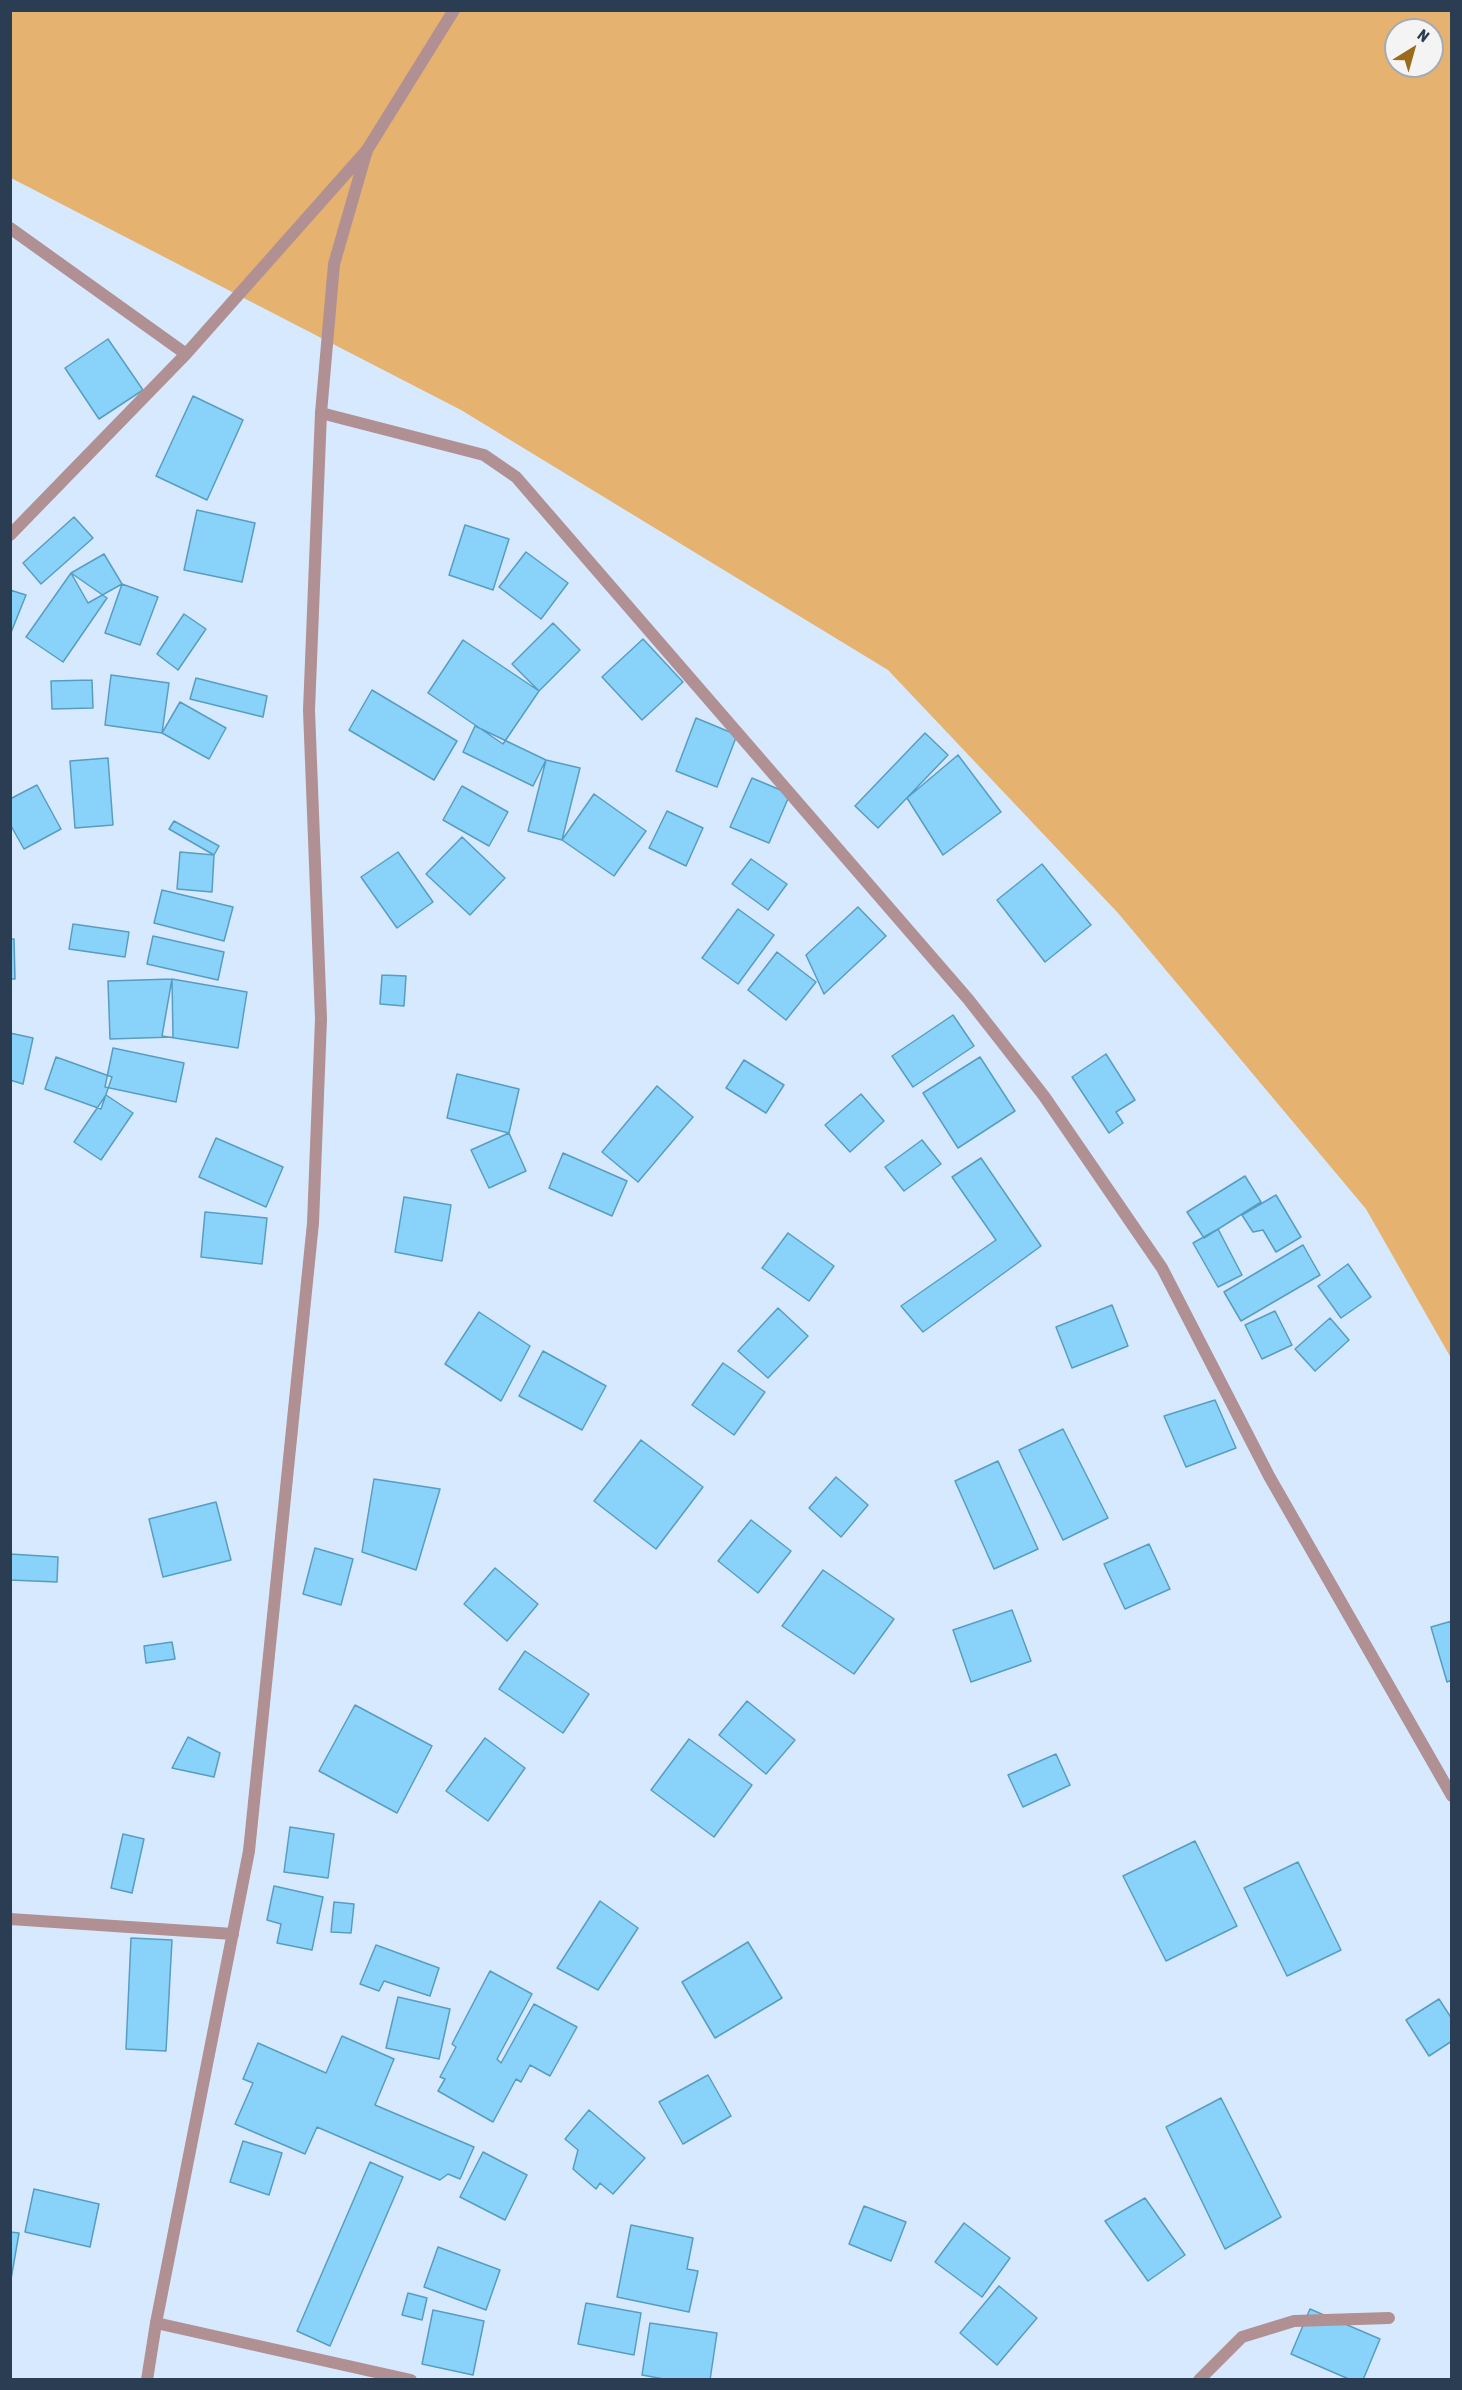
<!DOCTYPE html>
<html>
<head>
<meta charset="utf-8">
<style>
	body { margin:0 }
	#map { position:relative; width:1462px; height:2390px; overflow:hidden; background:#d7e9fe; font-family:"Asap Condensed",sans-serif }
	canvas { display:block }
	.frame { position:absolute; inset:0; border:12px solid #2b3d52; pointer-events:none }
	.north { position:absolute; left:1384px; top:18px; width:60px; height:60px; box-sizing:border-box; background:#f4f4f4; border:2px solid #a4abb3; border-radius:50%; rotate:37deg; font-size:16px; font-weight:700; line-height:24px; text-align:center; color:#2b3d52 }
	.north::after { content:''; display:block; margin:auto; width:21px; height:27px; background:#9b6a1d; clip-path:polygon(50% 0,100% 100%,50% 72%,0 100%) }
</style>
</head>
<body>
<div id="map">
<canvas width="1462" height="2390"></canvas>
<div class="frame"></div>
<div class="north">N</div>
</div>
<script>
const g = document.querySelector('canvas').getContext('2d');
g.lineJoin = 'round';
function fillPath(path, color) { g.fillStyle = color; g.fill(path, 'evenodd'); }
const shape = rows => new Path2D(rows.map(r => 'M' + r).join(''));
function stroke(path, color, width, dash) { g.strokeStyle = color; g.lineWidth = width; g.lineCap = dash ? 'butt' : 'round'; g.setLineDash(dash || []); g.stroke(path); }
fillPath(shape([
	[10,11,1451,11,1451,1358,1366,1209,1118,913,888,670,461,410,11,178],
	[1396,30,1432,30,1432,66,1396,66]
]), '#e5b270');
const building = shape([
	[108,339,143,390,99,419,65,368,108,339],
	[193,396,243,420,207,500,156,476,193,396],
	[197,510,255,523,242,582,184,570,197,510],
	[74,517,93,538,41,584,23,563,74,517],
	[465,525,509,539,493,590,449,575,465,525],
	[526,552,568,583,541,619,499,587,526,552],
	[104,554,122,584,88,603,71,573,104,554],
	[71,573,107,598,63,662,26,637,71,573],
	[122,584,158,597,140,645,105,633,122,584],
	[10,590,26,595,10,635,10,590],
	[184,614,206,629,178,670,157,654,184,614],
	[553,623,580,650,539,691,512,664,553,623],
	[643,639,683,682,642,720,602,677,643,639],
	[463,640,539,691,503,744,428,693,463,640],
	[111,675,169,683,162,733,105,725,111,675],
	[196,678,267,696,263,717,190,699,196,678],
	[92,680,93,708,52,709,51,681,92,680],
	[372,690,457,741,434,780,349,730,372,690],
	[180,702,226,728,209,759,162,733,180,702],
	[696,718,737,735,717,787,676,771,696,718],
	[475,726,546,760,533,786,463,752,475,726],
	[925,733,948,755,878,828,855,806,925,733],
	[958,755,1001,812,943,855,907,798,958,755],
	[108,758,113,825,75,828,70,761,108,758],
	[546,760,580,768,562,840,528,831,546,760],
	[752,778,790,794,769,843,730,827,752,778],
	[37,785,61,829,24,849,10,824,10,799,37,785],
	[462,786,508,812,489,846,443,820,462,786],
	[594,794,646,831,614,876,562,840,594,794],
	[667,811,703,828,686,866,649,848,667,811],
	[174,821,219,846,214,855,169,829,174,821],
	[462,837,505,878,470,915,426,874,462,837],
	[180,852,214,855,212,892,177,889,180,852],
	[398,852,433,902,397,928,361,877,398,852],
	[751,859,787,884,768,910,732,884,751,859],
	[1042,864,1091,925,1045,962,997,900,1042,864],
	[162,890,233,907,224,941,154,923,162,890],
	[858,907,886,936,824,994,806,955,858,907],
	[738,909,774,935,738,984,702,958,738,909],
	[73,924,129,932,125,957,69,949,73,924],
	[153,936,224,952,218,980,147,964,153,936],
	[10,939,14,939,15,979,10,979,10,939],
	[777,952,816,982,786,1020,748,990,777,952],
	[382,975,406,976,404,1006,380,1004,382,975],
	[172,979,247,992,238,1048,162,1036,172,979],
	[172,979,173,1037,110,1039,108,981,172,979],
	[953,1015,974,1046,913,1087,892,1056,953,1015],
	[10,1033,33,1038,23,1084,10,1080,10,1033],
	[113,1048,184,1063,176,1102,105,1087,113,1048],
	[1106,1054,1135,1100,1116,1112,1123,1123,1109,1133,1072,1077,1106,1054],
	[56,1057,112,1077,101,1109,45,1089,56,1057],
	[980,1057,1015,1111,958,1148,923,1093,980,1057],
	[744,1060,784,1085,766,1113,726,1088,744,1060],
	[457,1074,519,1089,509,1133,447,1118,457,1074],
	[657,1086,693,1117,638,1182,602,1152,657,1086],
	[861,1094,884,1121,850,1152,825,1125,861,1094],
	[106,1095,133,1113,101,1160,74,1142,106,1095],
	[509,1133,526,1171,489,1188,471,1150,509,1133],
	[216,1138,283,1167,266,1207,199,1177,216,1138],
	[922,1140,941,1164,904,1191,885,1167,922,1140],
	[563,1153,627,1181,612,1216,549,1188,563,1153],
	[981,1158,1041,1246,923,1332,901,1306,996,1240,952,1177,981,1158],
	[1245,1176,1261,1202,1204,1238,1187,1212,1245,1176],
	[1276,1195,1301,1237,1276,1252,1263,1230,1253,1232,1242,1215,1276,1195],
	[404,1197,451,1205,442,1261,395,1252,404,1197],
	[205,1212,267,1218,262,1264,201,1257,205,1212],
	[1218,1229,1242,1275,1218,1287,1193,1243,1218,1229],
	[788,1233,834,1266,809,1301,762,1268,788,1233],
	[1303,1245,1320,1275,1241,1321,1224,1292,1303,1245],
	[1348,1264,1371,1297,1341,1318,1318,1286,1348,1264],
	[1112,1305,1128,1346,1072,1368,1056,1327,1112,1305],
	[778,1308,808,1336,768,1378,738,1351,778,1308],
	[1275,1311,1292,1345,1262,1359,1245,1325,1275,1311],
	[479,1312,530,1346,501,1401,445,1364,479,1312],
	[1330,1318,1349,1340,1315,1371,1295,1349,1330,1318],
	[543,1351,606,1386,582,1430,519,1396,543,1351],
	[723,1363,765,1392,734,1435,692,1405,723,1363],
	[1215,1400,1236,1448,1186,1467,1164,1416,1215,1400],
	[1063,1429,1108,1518,1063,1540,1019,1450,1063,1429],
	[641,1440,703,1487,656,1549,594,1501,641,1440],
	[998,1461,1038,1549,994,1569,955,1481,998,1461],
	[836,1477,868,1505,841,1537,809,1508,836,1477],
	[374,1479,440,1489,416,1570,362,1552,374,1479],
	[216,1502,231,1560,163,1577,149,1519,216,1502],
	[751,1520,791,1551,758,1593,718,1561,751,1520],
	[1149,1544,1170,1589,1125,1609,1104,1564,1149,1544],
	[315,1548,353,1559,341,1605,303,1594,315,1548],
	[10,1554,58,1557,57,1582,10,1580,10,1554],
	[495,1568,538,1604,507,1641,464,1604,495,1568],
	[823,1570,894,1619,854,1674,782,1626,823,1570],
	[1012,1610,1031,1661,971,1682,953,1630,1012,1610],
	[1452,1621,1452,1680,1447,1682,1431,1627,1452,1621],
	[172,1642,175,1659,146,1663,144,1646,172,1642],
	[525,1651,589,1694,563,1733,499,1689,525,1651],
	[747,1701,795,1740,766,1774,719,1735,747,1701],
	[355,1705,432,1746,397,1813,319,1771,355,1705],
	[188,1737,220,1753,214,1777,172,1768,188,1737],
	[485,1738,525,1768,488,1821,446,1791,485,1738],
	[689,1739,752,1785,714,1837,651,1790,689,1739],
	[1056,1754,1070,1785,1023,1807,1008,1775,1056,1754],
	[290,1827,334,1834,328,1878,284,1872,290,1827],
	[123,1834,144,1839,132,1893,111,1888,123,1834],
	[1195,1841,1237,1926,1166,1961,1123,1876,1195,1841],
	[1298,1862,1341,1950,1287,1976,1244,1888,1298,1862],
	[274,1886,323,1897,312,1950,277,1943,281,1924,267,1920,274,1886],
	[600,1901,638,1928,598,1990,557,1968,600,1901],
	[334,1902,354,1904,351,1933,331,1932,334,1902],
	[131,1938,172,1940,166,2051,126,2049,131,1938],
	[748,1942,782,1998,715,2038,682,1982,748,1942],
	[376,1945,439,1968,430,1996,384,1981,379,1991,360,1984,376,1945],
	[490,1971,532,1994,497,2059,501,2063,534,2004,577,2027,550,2076,530,2065,521,2082,516,2079,493,2122,438,2091,445,2079,440,2077,456,2047,452,2044,490,1971],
	[398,1997,450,2009,439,2059,386,2048,398,1997],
	[1439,1999,1452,2019,1452,2041,1429,2056,1406,2020,1439,1999],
	[342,2036,394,2059,375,2105,474,2147,460,2179,448,2174,440,2180,317,2127,305,2154,235,2124,253,2083,243,2079,258,2043,326,2073,342,2036],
	[708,2075,731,2116,683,2144,659,2102,708,2075],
	[1221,2098,1281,2217,1225,2249,1166,2127,1221,2098],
	[589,2110,645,2158,613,2194,600,2183,596,2189,573,2169,578,2150,565,2139,589,2110],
	[243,2141,282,2153,269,2195,230,2182,243,2141],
	[483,2152,527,2175,505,2220,460,2197,483,2152],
	[370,2162,403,2177,330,2346,297,2331,370,2162],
	[34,2189,99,2204,90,2247,25,2232,34,2189],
	[1145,2198,1185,2255,1148,2281,1105,2221,1145,2198],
	[864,2206,906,2222,891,2261,849,2244,864,2206],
	[964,2223,1010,2258,982,2297,935,2262,964,2223],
	[631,2225,693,2238,687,2269,698,2271,689,2312,617,2297,631,2225],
	[10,2232,19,2233,10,2285,10,2232],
	[438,2247,500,2270,486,2310,424,2287,438,2247],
	[999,2286,1037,2318,997,2365,960,2333,999,2286],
	[408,2293,427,2298,422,2320,402,2315,408,2293],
	[586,2303,641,2313,634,2355,578,2344,586,2303],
	[1310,2309,1380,2339,1363,2380,1351,2380,1291,2354,1310,2309],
	[433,2310,484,2321,473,2375,422,2364,433,2310],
	[650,2323,717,2333,710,2380,669,2380,642,2375,650,2323]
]);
fillPath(building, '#89d3fb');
stroke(building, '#589dc1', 1.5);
stroke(shape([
	[10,228,186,354],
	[321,413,484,455,516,477,968,999,1044,1096,1162,1268,1269,1476,1452,1796],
	[10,535,186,354,367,150],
	[10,1919,233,1934],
	[156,2323,411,2380],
	[1199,2380,1242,2337,1294,2321,1389,2318]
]), '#b09092', 12);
stroke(shape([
	[147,2380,156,2323,249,1851,313,1223,321,1019,309,710,321,413,334,264,367,150,454,10]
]), '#b09092', 12);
</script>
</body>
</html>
